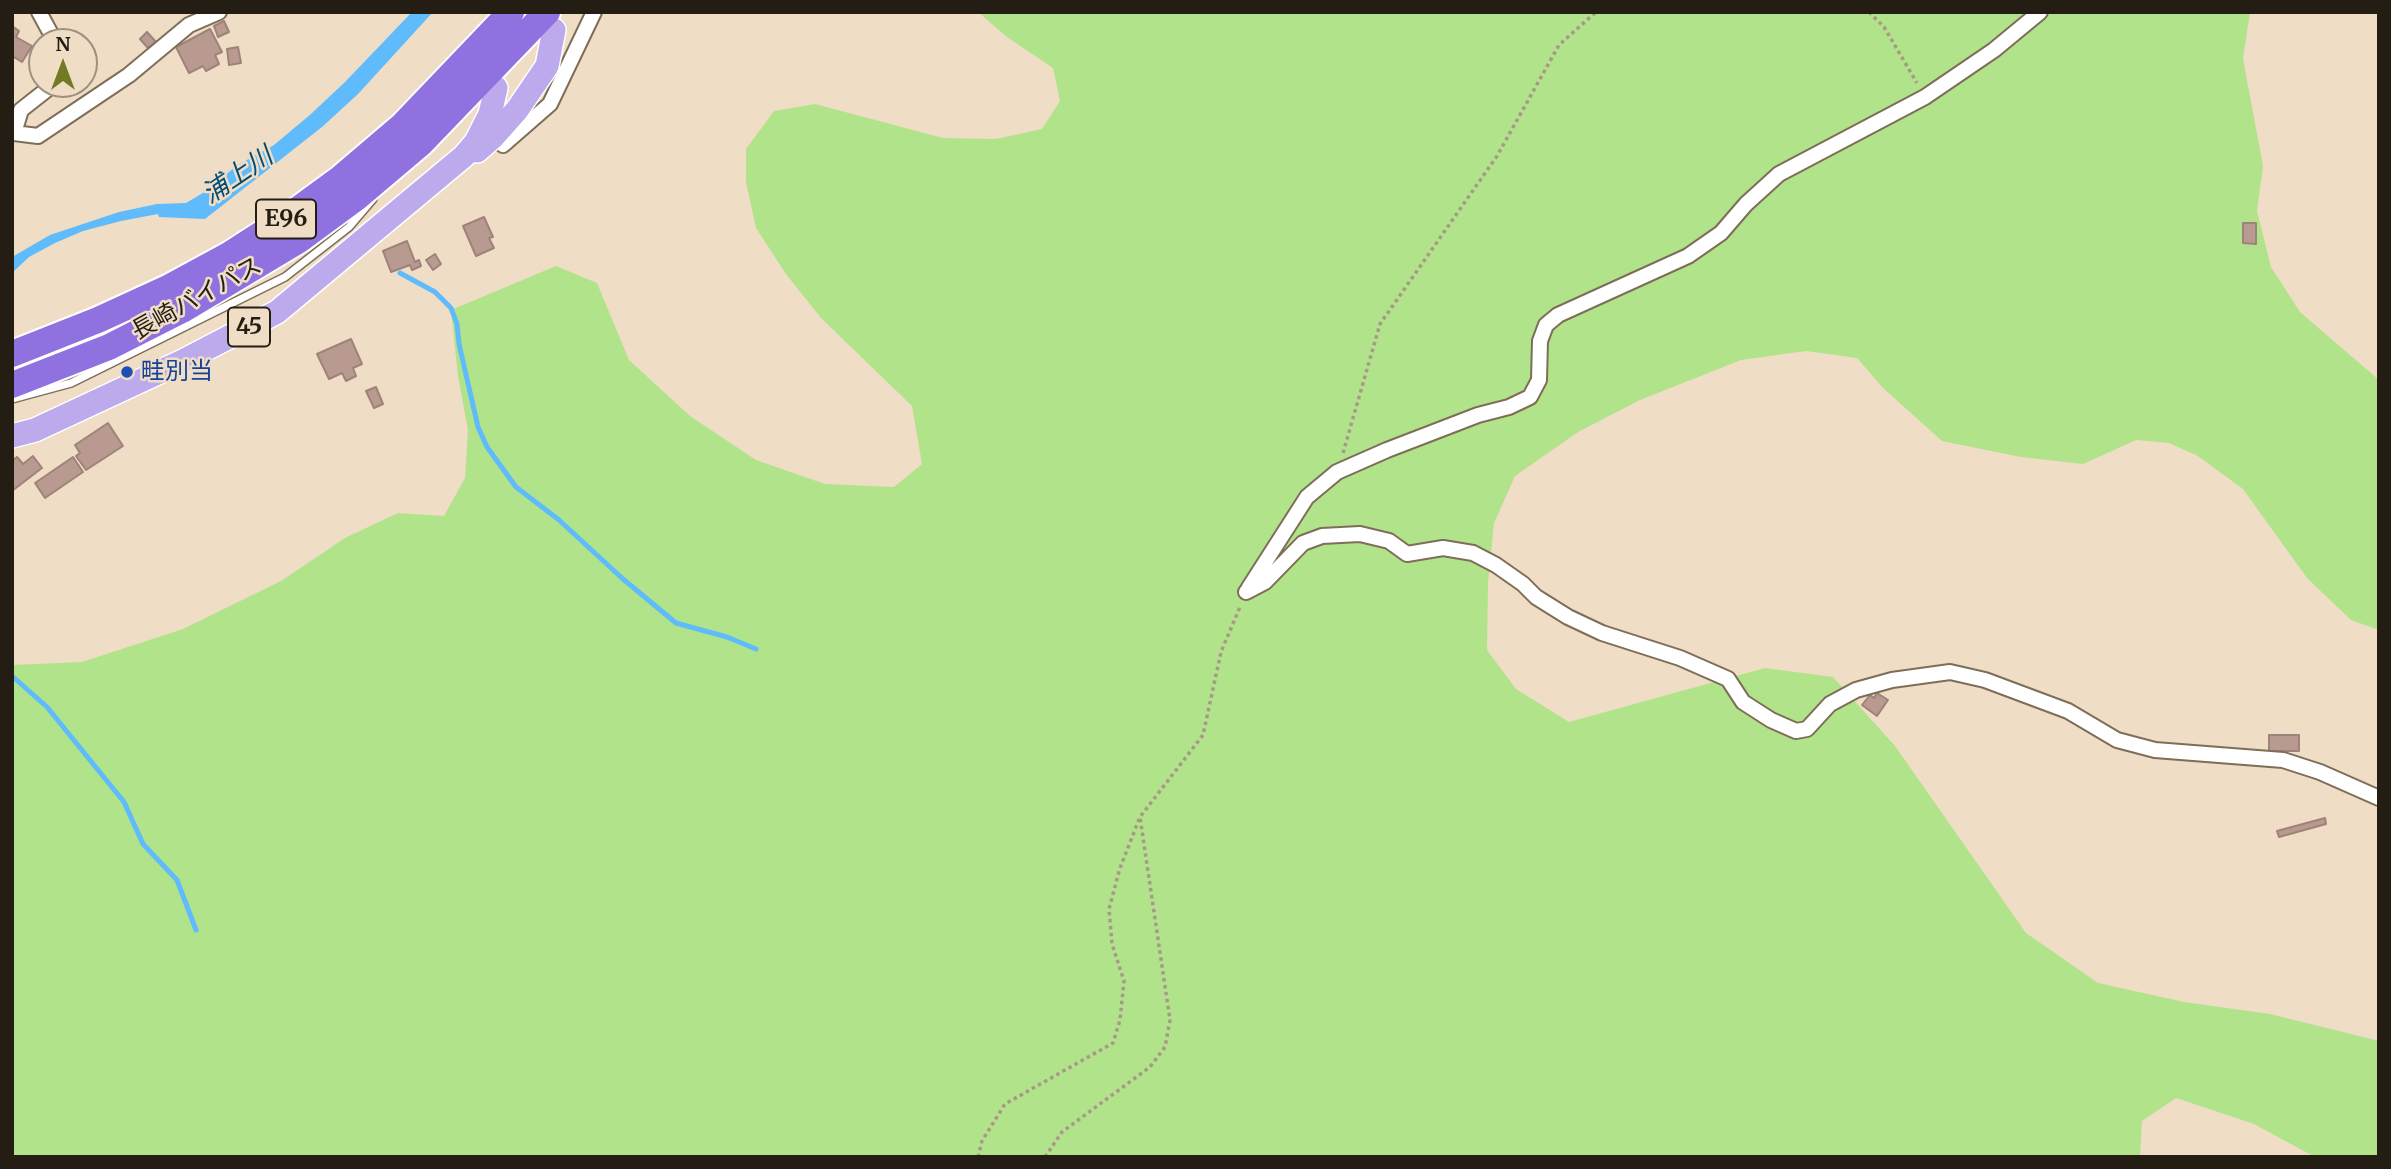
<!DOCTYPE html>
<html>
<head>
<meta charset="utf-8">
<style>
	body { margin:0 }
	#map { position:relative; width:2391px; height:1169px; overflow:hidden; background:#efddc5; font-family:Merriweather,serif }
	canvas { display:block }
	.frame { position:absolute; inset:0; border:14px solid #231d14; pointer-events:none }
	.north { position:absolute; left:28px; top:28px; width:70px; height:70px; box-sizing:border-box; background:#efddc5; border:2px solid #9d907e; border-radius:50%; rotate:0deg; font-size:19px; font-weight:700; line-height:28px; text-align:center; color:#231d14 }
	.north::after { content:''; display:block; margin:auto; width:24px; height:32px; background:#737a24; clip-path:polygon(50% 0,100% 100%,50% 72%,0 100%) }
</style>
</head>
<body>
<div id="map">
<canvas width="2391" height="1169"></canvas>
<div class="frame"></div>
<div class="north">N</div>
</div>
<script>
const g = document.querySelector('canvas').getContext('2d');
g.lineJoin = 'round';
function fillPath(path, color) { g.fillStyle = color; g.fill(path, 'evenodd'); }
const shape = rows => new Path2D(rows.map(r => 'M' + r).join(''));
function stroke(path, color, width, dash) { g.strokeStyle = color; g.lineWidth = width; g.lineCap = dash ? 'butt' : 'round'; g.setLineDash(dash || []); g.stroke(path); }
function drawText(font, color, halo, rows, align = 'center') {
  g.font = font + ' Merriweather,"Noto Sans JP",serif'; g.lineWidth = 5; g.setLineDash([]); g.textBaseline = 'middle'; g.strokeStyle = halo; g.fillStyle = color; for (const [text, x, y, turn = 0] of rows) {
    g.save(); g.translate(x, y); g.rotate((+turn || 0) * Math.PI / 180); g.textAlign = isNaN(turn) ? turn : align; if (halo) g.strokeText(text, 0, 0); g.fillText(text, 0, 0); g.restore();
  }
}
fillPath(shape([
	[978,12,2250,12,2243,59,2263,166,2257,211,2271,267,2300,312,2379,380,2379,630,2351,620,2307,578,2243,489,2198,456,2169,443,2136,440,2083,464,2021,457,1942,441,1883,388,1857,358,1806,351,1741,360,1640,400,1578,432,1515,476,1494,523,1488,582,1487,650,1516,689,1569,722,1765,668,1833,677,1895,746,2026,933,2098,983,2184,1002,2270,1014,2379,1041,2379,1157,2315,1157,2254,1124,2176,1098,2142,1121,2140,1157,12,1157,12,665,82,662,183,629,281,581,345,538,398,513,444,516,465,478,468,430,458,376,451,310,556,266,597,283,629,360,690,416,756,460,825,484,894,487,922,464,912,406,821,318,786,274,756,228,746,182,746,149,774,111,815,104,943,138,996,139,1042,129,1060,101,1053,68,1007,37]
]), '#b1e38b');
fillPath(shape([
	[412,12,433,12,358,94,322,127,205,219,159,217,158,214,121,221,83,231,55,243,29,257,12,273,12,257,50,235,119,212,157,204,186,203,208,190,236,166,274,145,311,114,345,82]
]), '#5fbbfb');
stroke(shape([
	[400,273,435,292,451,308,457,324,459,344,478,427,487,447,516,487,559,520,623,579,676,623,727,637,756,649],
	[12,676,47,707,124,802,143,844,177,880,196,930]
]), '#5fbbfb', 5);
const building = shape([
	[224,21,229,32,218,37,214,26,224,21],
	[12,26,19,31,16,37,32,46,22,62,12,56,12,26],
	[210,29,222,52,215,55,219,64,206,71,203,66,189,73,176,47,210,29],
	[147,32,156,42,148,48,140,39,147,32],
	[238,47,241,63,229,65,227,49,238,47],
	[484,217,493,237,489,238,494,248,476,256,463,226,484,217],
	[2243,223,2256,223,2256,244,2243,243,2243,223],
	[407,241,415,262,419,260,421,266,412,270,410,265,391,272,383,251,407,241],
	[435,254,441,264,433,270,426,260,435,254],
	[351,339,362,364,353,368,356,376,346,381,342,373,329,379,317,354,351,339],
	[376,387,383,404,374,408,366,391,376,387],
	[108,423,123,446,86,470,76,456,80,453,75,445,108,423],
	[33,456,42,468,12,491,12,461,17,457,23,464,33,456],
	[73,457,83,472,45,498,35,483,73,457],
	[1877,693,1888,700,1877,716,1862,705,1870,695,1874,698,1877,693],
	[2269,735,2299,735,2299,751,2269,751,2269,735],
	[2325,818,2326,824,2279,837,2277,831,2325,818]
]);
fillPath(building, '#b89a90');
stroke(building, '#9f8279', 2);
const lane = shape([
	[12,399,71,383,285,277,349,227,373,199]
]);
const street = shape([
	[39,12,51,34,51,42],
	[54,84,21,110,14,133,38,136,129,75,189,25,219,12],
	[493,137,503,145,550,104,594,12],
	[1248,589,1307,497,1337,472,1387,450,1478,415,1509,407,1530,397,1539,380,1540,341,1546,325,1558,315,1688,256,1721,233,1746,204,1779,174,1925,97,1994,50,2040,12],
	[1246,592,1265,582,1303,543,1322,536,1360,534,1389,541,1407,554,1443,548,1473,553,1496,565,1523,584,1536,597,1568,617,1602,633,1680,658,1728,679,1743,702,1771,720,1796,731,1807,729,1830,704,1856,690,1892,680,1950,672,1985,680,2068,711,2117,740,2155,750,2283,760,2320,772,2379,798]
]);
const primary = shape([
	[477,151,493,137,517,110,547,66,554,30],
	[12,436,35,430,183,361,277,312,464,156,476,142,490,114,496,88]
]);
const highway = shape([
	[12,354,98,320,170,287,229,255,285,219,341,178,402,126,511,12],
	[12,385,109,347,182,310,299,240,356,198,421,143,547,12]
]);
stroke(lane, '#7e6e58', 10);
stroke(street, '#7e6e58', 18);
stroke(primary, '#fff', 26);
stroke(highway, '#fff', 30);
stroke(shape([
	[1869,12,1884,27,1917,83],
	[1343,453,1380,324,1497,156,1559,45,1596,12],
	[978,1157,982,1141,1005,1104,1113,1043,1120,1020,1124,981,1112,944,1109,909,1120,868,1140,817],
	[1045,1157,1062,1132,1150,1067,1165,1047,1170,1020,1140,817,1203,735,1221,652,1240,607]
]), '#a79986', 3.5, [3.5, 3.5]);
stroke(lane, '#fff', 7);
stroke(street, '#fff', 14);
stroke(primary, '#bcaaec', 23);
stroke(highway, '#8f71df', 26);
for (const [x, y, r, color] of [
	[127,372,7,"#1a4fb4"]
]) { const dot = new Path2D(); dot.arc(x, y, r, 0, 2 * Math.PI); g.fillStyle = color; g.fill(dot); stroke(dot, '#efddc5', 2.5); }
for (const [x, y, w] of [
	[286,219,60],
	[249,327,42]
]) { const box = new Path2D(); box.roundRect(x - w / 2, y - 19.5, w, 39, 5); g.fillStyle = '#efddc5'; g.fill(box); stroke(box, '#231d14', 2); }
drawText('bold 23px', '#231d14', null, [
	["E96",286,219],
	["45",249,327]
]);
drawText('24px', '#231d14', '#efddc5', [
	["長崎バイパス",197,299,-29]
]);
drawText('24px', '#164399', '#efddc5', [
	["畦別当",141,372]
], 'left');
drawText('italic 26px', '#004c75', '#efddc5', [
	["浦上川",238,176,-34]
]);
</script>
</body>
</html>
